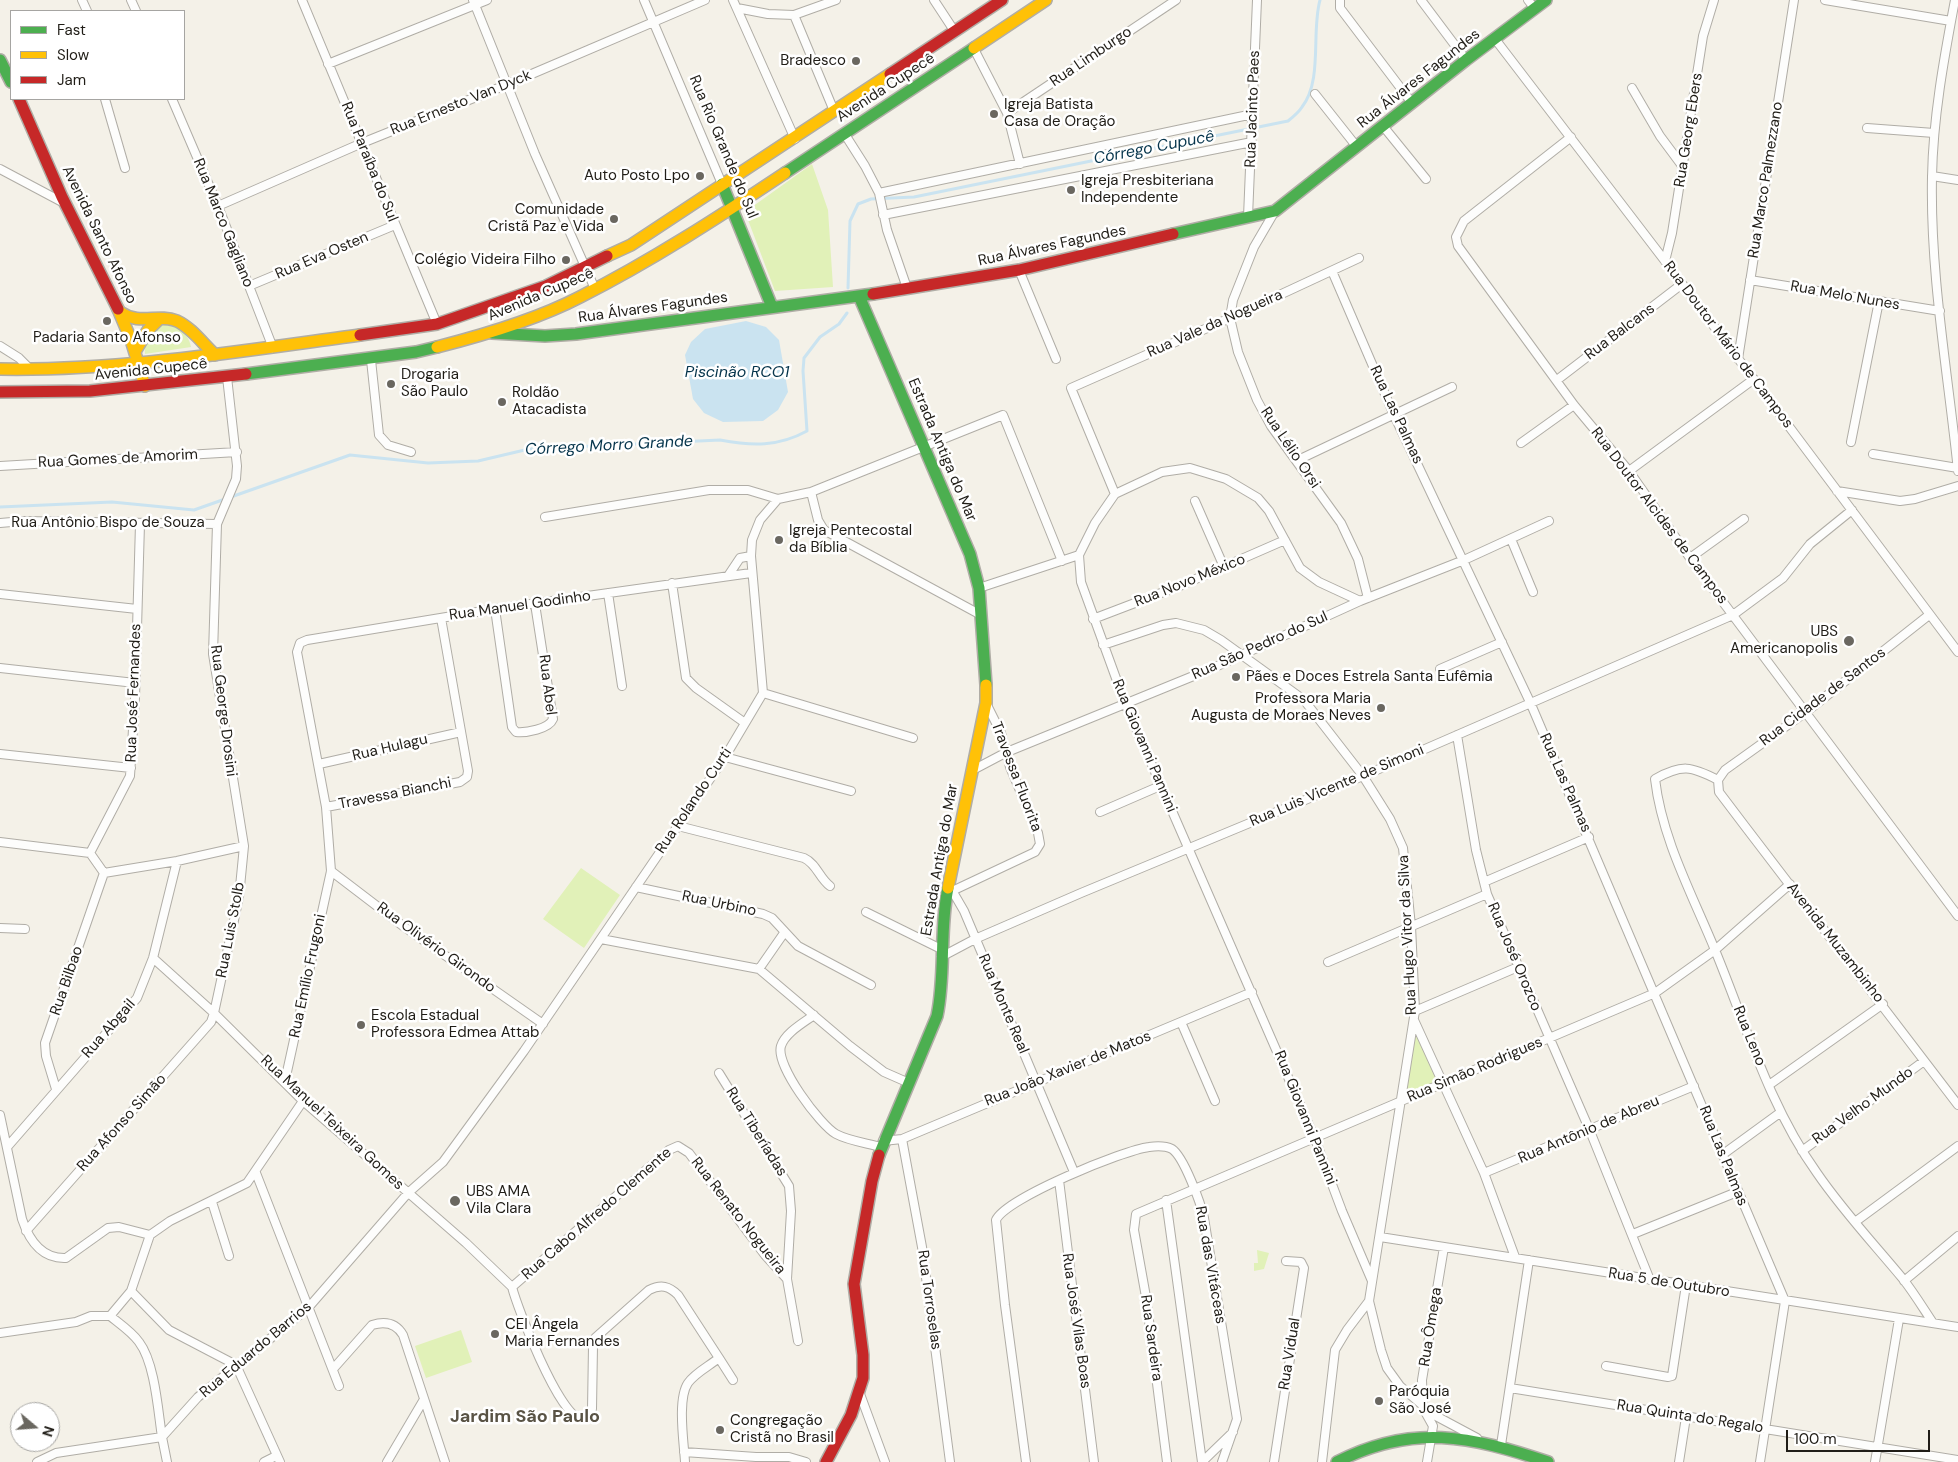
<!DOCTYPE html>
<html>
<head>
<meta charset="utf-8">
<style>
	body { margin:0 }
	#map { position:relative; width:1958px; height:1462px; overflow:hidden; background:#f4f1e8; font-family:"DM Sans",sans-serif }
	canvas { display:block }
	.legend { position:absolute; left:10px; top:10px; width:175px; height:90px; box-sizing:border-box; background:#fff; border:1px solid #a6a5a2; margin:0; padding:6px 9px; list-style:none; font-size:15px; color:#201d17 }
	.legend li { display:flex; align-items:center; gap:10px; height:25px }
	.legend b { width:25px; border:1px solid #a6a5a2 }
	.north { position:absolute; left:10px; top:1402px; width:50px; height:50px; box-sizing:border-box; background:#fff; border:1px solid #a6a5a2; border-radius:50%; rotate:108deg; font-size:14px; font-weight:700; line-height:20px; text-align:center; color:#201d17 }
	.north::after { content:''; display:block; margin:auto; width:18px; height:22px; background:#6a6760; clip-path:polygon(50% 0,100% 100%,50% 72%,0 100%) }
	.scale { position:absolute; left:1786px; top:1430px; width:144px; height:22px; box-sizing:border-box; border:2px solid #201d17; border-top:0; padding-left:6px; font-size:15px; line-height:18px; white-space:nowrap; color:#201d17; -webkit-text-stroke:4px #fff; paint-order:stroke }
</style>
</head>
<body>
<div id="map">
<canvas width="1958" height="1462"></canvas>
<ul class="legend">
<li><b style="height:6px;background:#4caf50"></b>Fast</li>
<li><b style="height:6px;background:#ffc107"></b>Slow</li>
<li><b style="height:6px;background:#c62828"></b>Jam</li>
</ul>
<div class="north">N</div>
<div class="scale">100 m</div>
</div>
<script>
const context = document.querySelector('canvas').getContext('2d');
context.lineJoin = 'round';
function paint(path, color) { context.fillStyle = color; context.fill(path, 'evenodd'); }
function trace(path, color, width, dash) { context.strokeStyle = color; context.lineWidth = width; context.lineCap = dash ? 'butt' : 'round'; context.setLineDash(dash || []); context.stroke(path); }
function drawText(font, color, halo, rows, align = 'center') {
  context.font = font + ' "DM Sans",sans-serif'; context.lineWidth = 5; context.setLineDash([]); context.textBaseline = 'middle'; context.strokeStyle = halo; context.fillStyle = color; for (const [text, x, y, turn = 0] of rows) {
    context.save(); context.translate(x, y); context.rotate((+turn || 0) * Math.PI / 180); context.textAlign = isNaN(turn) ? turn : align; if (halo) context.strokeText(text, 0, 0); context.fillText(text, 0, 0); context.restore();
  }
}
paint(new Path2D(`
	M812,164L828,210L833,287L775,291L745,212Z
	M161,324C175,324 189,333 191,347L145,354L144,339Z
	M581,868L620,895L584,948L543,919Z
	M1418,1036L1436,1079L1434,1084L1413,1092L1406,1088L1412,1039Z
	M1257,1250L1269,1253L1264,1269L1254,1271V1263H1258Z
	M461,1330L472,1362L426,1378L415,1346Z`), '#e1f1b8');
paint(new Path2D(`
	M746,321L766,327L779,340L788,392L778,410L763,421L723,422L704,413L693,399L685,355L691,342L705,329Z`), '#cae3f0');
trace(new Path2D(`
	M848,288L850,221L858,204L871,199L914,197L1288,121C1293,117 1299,112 1302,107C1323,80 1311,32 1320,0
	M0,507L112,502L194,510L350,455L428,463L478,461L529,449L720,440C752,446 778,447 807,431L803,371L804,358L820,337L839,324L847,313`), '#cae3f0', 3);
const street = new Path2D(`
	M82,0L87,11
	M131,0L136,11
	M302,0L437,324
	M473,0L535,154L595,289
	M644,0L722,184
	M733,0L795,139
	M934,0L955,32
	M1340,0V8L1412,103
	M1421,0L1466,60
	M1528,0L1535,9
	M1825,0L1951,21
	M1955,0C1944,58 1933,118 1932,177C1930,275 1948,373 1958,471
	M737,8L768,14L794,15L836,0
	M794,15L834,111
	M1495,39L1665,261L1958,652
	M974,49L1007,113L1020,164
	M328,64L487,0
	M1632,88L1660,136L1683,167
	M1315,94L1357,147
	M105,99L125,168
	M172,99L218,206L273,348
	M1007,113L1176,0
	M1383,126L1426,179
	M1867,128L1934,133
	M844,133L865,166L879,193L887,230L907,288
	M1571,137L1464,221L1456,237L1458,246L1574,405L1629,471L1690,558L1958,916
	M0,169L64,203
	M1932,176L1958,180
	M879,193L1253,114
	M218,206L362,143L506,85L705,0
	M1275,211L1254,247L1233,300L1230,318L1238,352L1257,400L1271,426L1341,523L1358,559L1368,598
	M883,215L1252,142
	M1248,217L1257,0
	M1665,261L1672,233L1703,36L1714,0
	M1019,270L1056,359
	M1332,271L1394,415L1530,702L1785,1301L1760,1462
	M1750,280L1940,311
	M249,286L395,225
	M0,346L19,358L30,369
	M1738,359L1794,0
	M371,360L379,435L388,445L411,452
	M1557,380L1682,284
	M1851,442L1879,301
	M1521,443L1574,405
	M1873,454L1958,468
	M1298,460L1452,387
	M0,466L237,452
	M1629,471L1754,379
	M1837,491L1900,501L1915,499L1958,486
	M811,492L818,520L824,530L981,615
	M1115,494L1071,388L1230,318L1359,258
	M1195,501L1224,567
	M545,517L709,490H748L778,499
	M0,523L23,521L217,524
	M1511,539L1533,592
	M1690,558L1744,519
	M728,576L740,558L751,556
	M672,583L686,678L696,688L745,723
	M979,588L1079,555
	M608,593L622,686
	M0,594L137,609
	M1360,601L1319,582L1300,568L1269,511L1258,498L1226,479L1190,468L1162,472L1115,494L1095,523L1079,555L1081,582L1125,703L1315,1139L1342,1211L1372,1281
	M495,609L512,727L516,732C526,733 549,729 553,719L535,604
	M1093,619L1182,585L1285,540
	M1103,645L1163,625L1176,623L1204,630L1221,640L1304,700L1363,776L1390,819L1403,848L1411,926L1415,1011L1369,1301L1381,1350L1387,1368L1400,1386L1434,1415L1477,1438
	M0,668L135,683
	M1440,669L1502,642
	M763,693L913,738
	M1457,735L1476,850L1487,894L1590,1131L1650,1280
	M0,754L131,768
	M725,757L851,791
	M319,764L461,732
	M971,771L1007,752L1213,668L1360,601L1464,560L1549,521
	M1718,780C1691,766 1682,764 1655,779C1662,839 1692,894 1715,950C1746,1025 1769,1106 1817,1173C1843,1211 1874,1244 1903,1279C1914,1293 1923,1308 1933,1323
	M1718,780L1719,792L1744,825L1958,1105
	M1718,780L1725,770L1806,712L1929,615
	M326,807L460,782L467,777L468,771L441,618
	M1100,812L1160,786
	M678,826L804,858C817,864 819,878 830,886
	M0,842L90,853L104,873
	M90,853L130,776L135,698L140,524
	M331,871L403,926L543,1024
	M104,873L177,861L244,846
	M1484,882L1589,837
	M636,887L763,914L772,918L798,946L871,985
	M950,892L1035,852L1040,844L1038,833L1010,767L1001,733L986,703
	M953,892L964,911L1074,1172
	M866,912L941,949
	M0,928L25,929
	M601,939L759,969L850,1046L884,1072L909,1083
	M941,957L975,939L1081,893L1363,776L1733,615L1783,578L1810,544L1852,510
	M153,958L214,1013L303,1101L466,1243L512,1287
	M1328,962L1487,894
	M759,969L784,933
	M1415,1011L1518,967
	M814,1015C803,1023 785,1033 781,1046C775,1065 820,1125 836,1134C849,1141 867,1143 881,1147
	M1414,1020L1484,1173L1515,1257
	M1181,1022L1215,1101
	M719,1073L789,1186L791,1211L787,1279L798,1341
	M285,1081L331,871L326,807L297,652L300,643L307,640L495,609L751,573
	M1769,1085L1883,1004
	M56,1089L46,1056L45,1043L104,873
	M0,1115L22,1219C29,1240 42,1259 66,1258L108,1228L119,1227L150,1235
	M902,1139L922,1247L950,1462
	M883,1141L902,1139L1252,992
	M8,1146L137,998L153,958L177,861
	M1802,1151L1924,1061
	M1722,1155L1781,1112
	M256,1173L339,1386
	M1484,1173L1694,1086
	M1059,1180L1094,1462
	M1166,1200L1202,1462
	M212,1202L229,1256
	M1855,1222L1958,1146
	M26,1231L211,1022L214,1013L239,897L244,846L213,654L217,524L236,479L237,466L227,377
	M1633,1234L1737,1192
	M1380,1237L1958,1327
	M1904,1281L1958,1236
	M512,1287C518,1310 558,1412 579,1418L585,1417L592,1409L593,1346L595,1338L649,1290C661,1284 669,1286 678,1295L719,1358C709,1366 695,1373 688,1383C677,1399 684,1443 685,1462
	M512,1287L669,1150L678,1146L689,1153L765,1255L787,1279
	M131,1291L169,1330L236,1365L280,1462
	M110,1316C120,1324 132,1332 139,1342C155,1363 158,1411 162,1437
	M0,1333L76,1322L91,1316H110L131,1291L150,1235L170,1221L247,1183L303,1101
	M719,1358L733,1380
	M1606,1366L1668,1377L1672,1376L1686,1285
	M333,1369L372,1325C385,1321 396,1323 403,1335L445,1462
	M1510,1388L1958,1460
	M860,1394L885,1462
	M162,1437L198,1397L308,1308L408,1193L443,1162L524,1051L725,757L763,693L751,556L752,540L760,520L778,499L811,492L1003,415L1062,561
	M1501,1445L1529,1260
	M684,1452L756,1457H789L806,1462
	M37,1462L56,1453L162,1437L167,1462
	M264,1462L276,1456
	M387,1462L423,1401
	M1026,1462L1005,1305L996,1220C1006,1198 1124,1150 1149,1147C1156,1146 1166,1146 1172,1149C1184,1157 1201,1204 1204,1218L1237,1419L1222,1462
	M1167,1462L1146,1297L1134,1230L1136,1214L1655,993L1715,950L1790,884
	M1202,1462L1233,1432
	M1274,1462L1304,1268L1301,1262L1286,1261
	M1322,1462L1335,1350L1347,1330L1369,1301
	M1427,1462L1433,1426L1423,1408L1422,1380L1444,1247
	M1679,1462L1686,1417
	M1875,1462L1899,1319`);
const fast = new Path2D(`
	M0,60L11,82
	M785,173L974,48
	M722,184L772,307
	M1173,234L1275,211L1466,60L1546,0
	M859,296L970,554L979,588L986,685
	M492,333L545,336L576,334L873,294
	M246,374L416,352L437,347
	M879,1155L937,1016C946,974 939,930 948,888
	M1337,1462C1412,1423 1471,1436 1548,1462`);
const slow = new Path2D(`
	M974,48L1046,0
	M607,256L631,245L890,74
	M118,309L131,340L145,386
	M120,312C141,326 156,313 177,321C192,328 203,344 215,355
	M437,347C484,335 536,320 580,297C651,261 719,217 785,173
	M136,350L148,330L158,320
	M0,369C121,371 240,351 360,335
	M948,888L986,703V685`);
const jam = new Path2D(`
	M890,74L1002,0
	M19,99L62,197L118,309
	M873,294L1019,270L1173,234
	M360,335L437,324L546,286L607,256
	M0,392L90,391L246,374
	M826,1462L851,1415L863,1378V1355L854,1284L872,1181L879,1155`);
trace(street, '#b0ada6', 10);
trace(fast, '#b0ada6', 14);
trace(slow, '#b0ada6', 14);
trace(jam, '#b0ada6', 14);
trace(street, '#fdfdfc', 8);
trace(fast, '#4caf50', 11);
trace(slow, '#ffc107', 11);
trace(jam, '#c62828', 11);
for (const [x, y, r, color] of [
	[856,61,5,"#6a6760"],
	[994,114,5,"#6a6760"],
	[700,176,5,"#6a6760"],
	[1071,190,5,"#6a6760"],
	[614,219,5,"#6a6760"],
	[566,260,5,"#6a6760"],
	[107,321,5,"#6a6760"],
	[391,384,5,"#6a6760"],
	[502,402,5,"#6a6760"],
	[779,540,5,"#6a6760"],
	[1849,641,6,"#6a6760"],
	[1236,677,5,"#6a6760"],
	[1381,708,5,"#6a6760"],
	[361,1025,5,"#6a6760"],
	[455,1201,6,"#6a6760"],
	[495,1334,5,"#6a6760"],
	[1379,1401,5,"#6a6760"],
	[720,1430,5,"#6a6760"]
]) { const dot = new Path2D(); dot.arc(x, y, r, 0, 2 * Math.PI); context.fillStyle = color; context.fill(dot); trace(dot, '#fff', 2); }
drawText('15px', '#201d17', '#fff', [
	["Rua Limburgo",1091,57,-34],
	["Rua Álvares Fagundes",1419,79,-38],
	["Avenida Cupecê",886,88,-33],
	["Rua Ernesto Van Dyck",461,103,-22],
	["Rua Jacinto Paes",1253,109,-88],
	["Rua Georg Ebers",1689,130,-81],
	["Rua Rio Grande do Sul",723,147,67],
	["Rua Paraíba do Sul",369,162,68],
	["Rua Marco Palmezzano",1766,180,-81],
	["Rua Marco Gagliano",223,223,68],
	["Avenida Santo Afonso",99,235,64],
	["Rua Álvares Fagundes",1052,246,-12],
	["Rua Eva Osten",322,256,-23],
	["Avenida Cupecê",541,295,-23],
	["Rua Melo Nunes",1845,296,10],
	["Rua Álvares Fagundes",653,308,-8],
	["Rua Vale da Nogueira",1215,324,-24],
	["Rua Balcans",1620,332,-37],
	["Rua Doutor Mário de Campos",1728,345,53],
	["Avenida Cupecê",151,370,-6],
	["Rua Las Palmas",1396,415,65],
	["Rua Lélio Orsi",1290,448,56],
	["Estrada Antiga do Mar",942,450,67],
	["Rua Gomes de Amorim",118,459,-3],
	["Rua Doutor Alcides de Campos",1659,516,53],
	["Rua Antônio Bispo de Souza",108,523],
	["Rua Novo México",1190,581,-22],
	["Rua Manuel Godinho",520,606,-8],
	["Rua São Pedro do Sul",1260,646,-24],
	["Rua Abel",547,685,83],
	["Rua José Fernandes",134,693,-88],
	["Rua Cidade de Santos",1823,697,-37],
	["Rua George Drosini",223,711,83],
	["Rua Giovanni Pannini",1144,746,67],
	["Rua Hulagu",390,748,-13],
	["Travessa Fluorita",1016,777,69],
	["Rua Las Palmas",1565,783,66],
	["Rua Luis Vicente de Simoni",1337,786,-23],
	["Travessa Bianchi",395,794,-11],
	["Rua Rolando Curti",694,801,-56],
	["Estrada Antiga do Mar",940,860,-80],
	["Rua Urbino",719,904,12],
	["Rua Luis Stolb",231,930,-79],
	["Rua Hugo Vitor da Silva",1408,935,-93],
	["Avenida Muzambinho",1835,943,52],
	["Rua Olivério Girondo",436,948,36],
	["Rua José Orozco",1514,957,67],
	["Rua Emílio Frugoni",308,976,-78],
	["Rua Bilbao",67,981,-71],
	["Rua Monte Real",1003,1004,67],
	["Rua Abgail",109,1029,-49],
	["Rua Leno",1749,1036,68],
	["Rua João Xavier de Matos",1068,1069,-22],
	["Rua Simão Rodrigues",1475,1070,-23],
	["Rua Velho Mundo",1863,1106,-36],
	["Rua Giovanni Pannini",1305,1118,68],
	["Rua Afonso Simão",122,1123,-48],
	["Rua Manuel Teixeira Gomes",332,1123,43],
	["Rua Antônio de Abreu",1589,1130,-23],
	["Rua Tiberíadas",756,1132,58],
	["Rua Las Palmas",1723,1156,68],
	["Rua Cabo Alfredo Clemente",597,1214,-41],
	["Rua Renato Nogueira",738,1216,52],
	["Rua das Vitáceas",1210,1265,80],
	["Rua 5 de Outubro",1669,1283,9],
	["Rua Torroselas",929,1300,82],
	["Rua José Vilas Boas",1076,1321,82],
	["Rua Ômega",1431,1327,-81],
	["Rua Sardeira",1151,1338,82],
	["Rua Eduardo Barrios",256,1350,-40],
	["Rua Vidual",1290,1354,-81],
	["Rua Quinta do Regalo",1690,1417,9]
]);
drawText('15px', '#201d17', '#fff', [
	["Bradesco",846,61,"right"],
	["Igreja Batista",1004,105],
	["Casa de Oração",1004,122],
	["Auto Posto Lpo",690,176,"right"],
	["Igreja Presbiteriana",1081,181],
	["Independente",1081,198],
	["Comunidade",604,210,"right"],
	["Cristã Paz e Vida",604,227,"right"],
	["Colégio Videira Filho",556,260,"right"],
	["Padaria Santo Afonso",107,338,"center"],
	["Drogaria",401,375],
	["São Paulo",401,392],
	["Roldão",512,393],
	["Atacadista",512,410],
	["Igreja Pentecostal",789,531],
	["da Bíblia",789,548],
	["UBS",1838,632,"right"],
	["Americanopolis",1838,649,"right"],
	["Pães e Doces Estrela Santa Eufêmia",1246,677],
	["Professora Maria",1371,699,"right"],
	["Augusta de Moraes Neves",1371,716,"right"],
	["Escola Estadual",371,1016],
	["Professora Edmea Attab",371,1033],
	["UBS AMA",466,1192],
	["Vila Clara",466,1209],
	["CEI Ângela",505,1325],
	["Maria Fernandes",505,1342],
	["Paróquia",1389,1392],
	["São José",1389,1409],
	["Congregação",730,1421],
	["Cristã no Brasil",730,1438]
], 'left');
drawText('italic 16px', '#05344b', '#fff', [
	["Córrego Cupucê",1154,148,-11],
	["Piscinão RCO1",737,373],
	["Córrego Morro Grande",609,446,-3]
]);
drawText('bold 18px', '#595345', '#fff', [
	["Jardim São Paulo",525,1417]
]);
</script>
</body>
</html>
